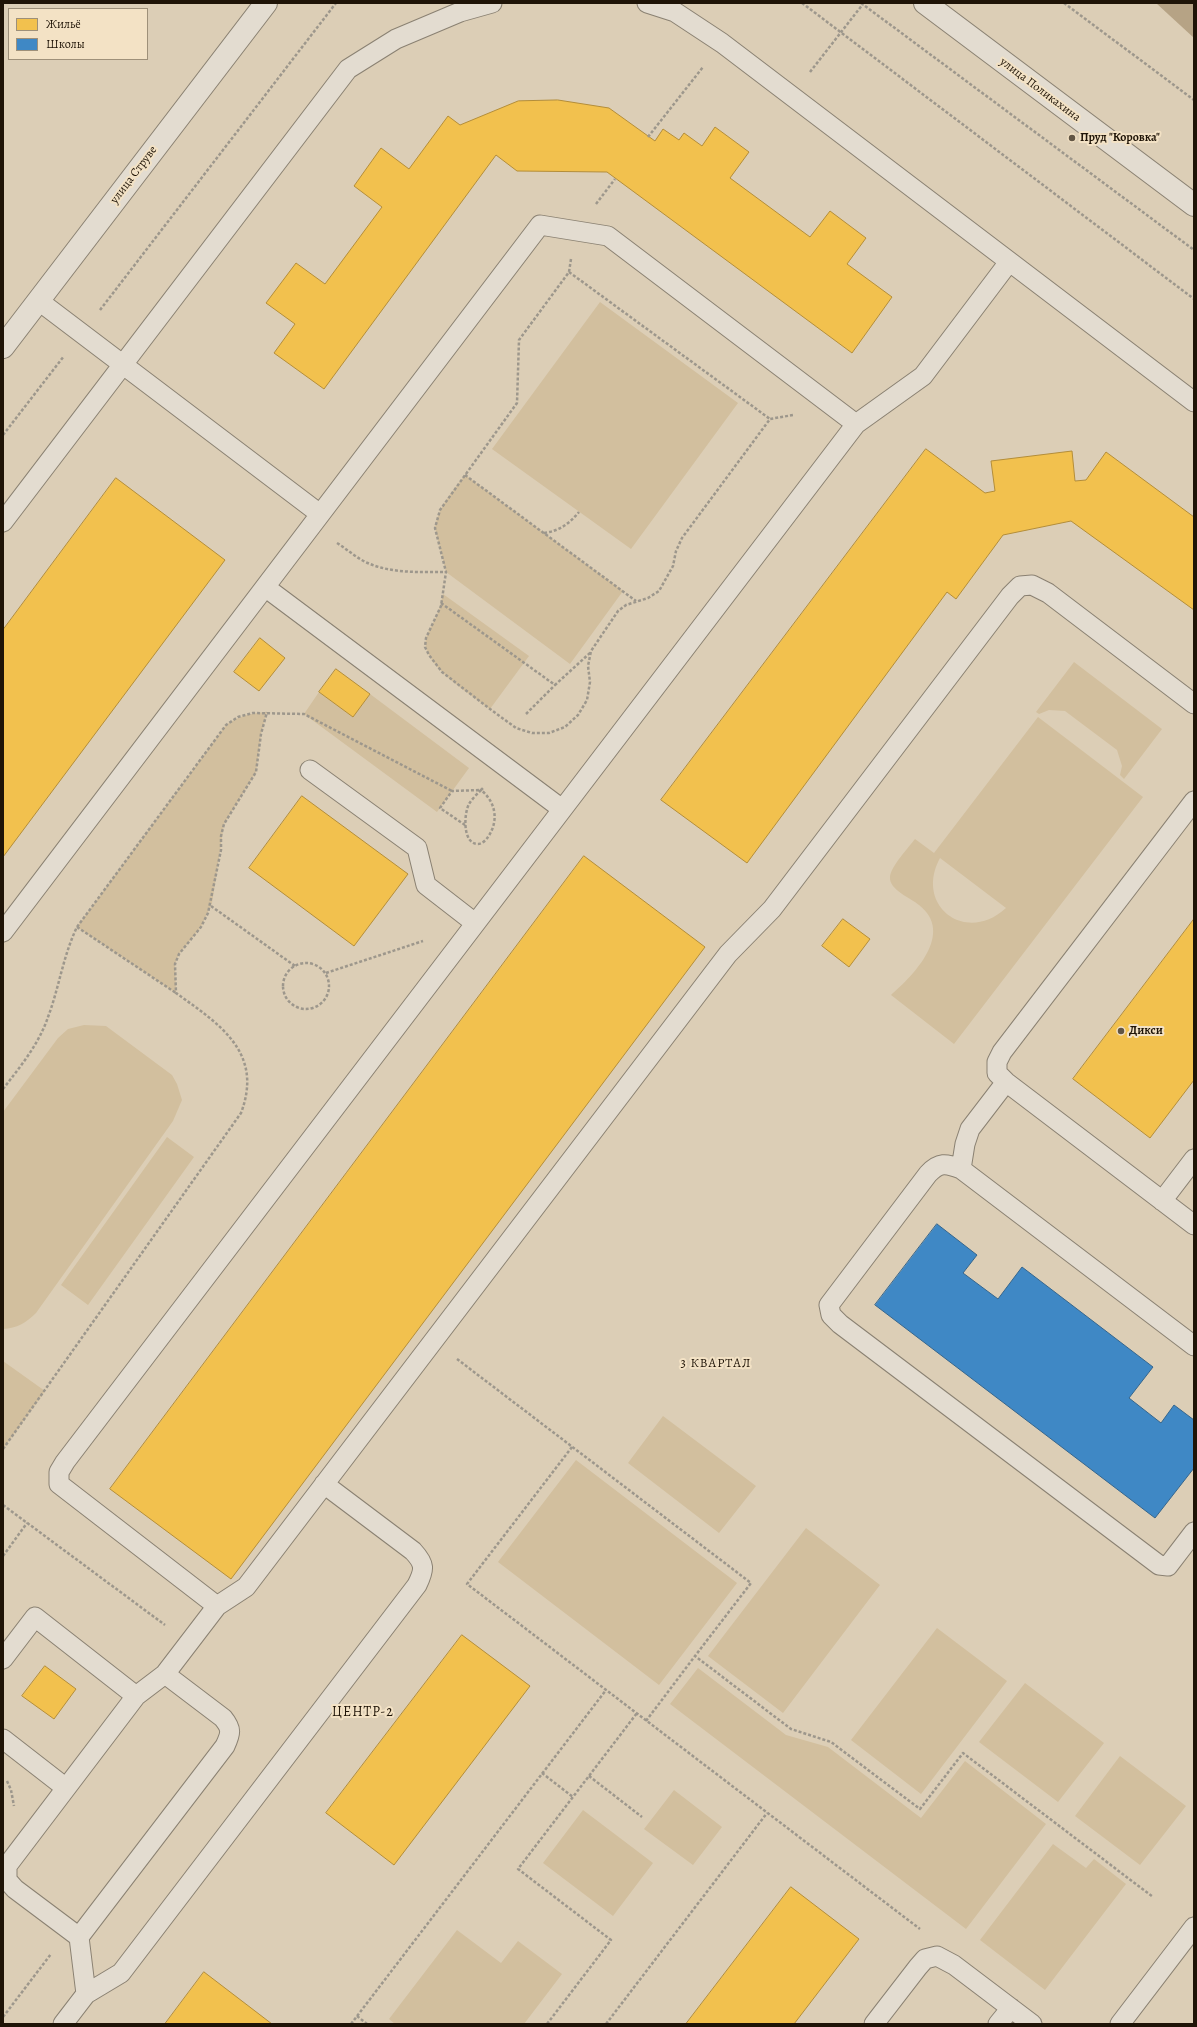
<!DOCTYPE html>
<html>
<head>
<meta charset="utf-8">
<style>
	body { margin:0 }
	#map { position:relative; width:1197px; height:2027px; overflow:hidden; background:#dcceb6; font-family:Alegreya,serif }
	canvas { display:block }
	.frame { position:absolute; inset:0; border:4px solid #1f1407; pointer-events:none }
	.legend { position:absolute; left:8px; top:8px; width:140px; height:52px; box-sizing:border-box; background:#f3e2c5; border:1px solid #9e9079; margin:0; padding:5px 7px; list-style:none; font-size:12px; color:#1f1407 }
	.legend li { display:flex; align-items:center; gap:8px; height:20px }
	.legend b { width:20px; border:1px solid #9e9079 }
</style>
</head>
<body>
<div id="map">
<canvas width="1197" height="2027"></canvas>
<div class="frame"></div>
<ul class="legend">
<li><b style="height:11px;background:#f2c14e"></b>Жильё</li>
<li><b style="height:11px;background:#3f88c5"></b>Школы</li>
</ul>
</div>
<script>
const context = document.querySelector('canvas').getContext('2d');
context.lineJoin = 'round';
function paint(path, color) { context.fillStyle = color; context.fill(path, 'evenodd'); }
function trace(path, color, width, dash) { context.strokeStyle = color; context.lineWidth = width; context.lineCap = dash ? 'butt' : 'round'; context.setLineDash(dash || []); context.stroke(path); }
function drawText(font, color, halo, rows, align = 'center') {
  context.font = font + ' Alegreya,serif'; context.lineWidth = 4; context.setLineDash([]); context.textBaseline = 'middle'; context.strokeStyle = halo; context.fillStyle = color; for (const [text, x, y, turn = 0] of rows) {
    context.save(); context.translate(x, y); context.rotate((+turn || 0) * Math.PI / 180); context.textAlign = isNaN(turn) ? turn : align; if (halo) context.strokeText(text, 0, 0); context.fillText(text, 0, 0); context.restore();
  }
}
paint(new Path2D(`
	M600,302L738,403L631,549L492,449Z
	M465,475L623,591L570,664L446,572L435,528C438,507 453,491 465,475Z
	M443,594L529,656L490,709C472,695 421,665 426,639C427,632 433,624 436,617C440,609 441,602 443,594Z
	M1074,662L1162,729L1124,779L1120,775L1122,766L1117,750L1065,711L1049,710L1039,714L1036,712Z
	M319,692L353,717L370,694L469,768L437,812L304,714Z
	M267,712L261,734L256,772L224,824L212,903L201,927L179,954L175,964L176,993L77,927L226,725C239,716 251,713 267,712Z
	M1038,717L1143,797L954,1044L891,995C914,975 955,933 919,905C911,898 889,890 890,877C891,866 909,847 915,839L934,853ZM940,858L1006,908C966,945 914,906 940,858Z
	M84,1025L106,1026L172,1075L177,1084L182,1100L173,1121L36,1313C26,1323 17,1328 3,1329V1112L58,1038L68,1029Z
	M167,1137L194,1157L88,1305L61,1285Z
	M3,1361L45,1391L3,1449Z
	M663,1416L756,1486L719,1533L628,1463Z
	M576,1460L737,1583L659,1685L498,1562Z
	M806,1528L880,1585L783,1713L708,1656Z
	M937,1628L1007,1681L921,1794L851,1740Z
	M698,1668L786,1735L828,1747L921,1818L965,1761L1046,1824L966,1929L670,1704Z
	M1025,1683L1104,1743L1058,1802L979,1742Z
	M1120,1756L1186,1806L1140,1865L1075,1816Z
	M674,1790L722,1827L693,1865L644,1829Z
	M583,1810L653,1863L613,1916L543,1863Z
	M1053,1844L1086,1868L1094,1859L1126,1884L1045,1990L980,1940Z
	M457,1930L501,1963L518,1941L562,1974L524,2024H395L389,2019Z`), '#d2bf9e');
paint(new Path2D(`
	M1156,3H1194V38Z`), '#b6a385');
const homes = new Path2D(`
	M558,100L609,108L655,141L663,129L679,140L684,133L702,146L715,127L749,152L730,178L810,237L830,211L866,238L847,264L892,297L852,353L607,172L517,171L496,155L324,389L274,353L295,324L266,303L296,263L325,284L382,207L354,186L381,148L409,169L448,116L460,125L518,101Z
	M926,449L985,493L995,491L991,461L1072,451L1075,481L1086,480L1106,452L1194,517V610L1071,521L1003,535L956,599L947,592L747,863L661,800Z
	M116,478L225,560L3,857V630Z
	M260,638L285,658L259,691L234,672Z
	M336,669L370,694L353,717L319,692Z
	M302,796L408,874L354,946L249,868Z
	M584,856L705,947L231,1579L110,1489Z
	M843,919L870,939L849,967L822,946Z
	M1194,919V1080L1150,1138L1073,1079Z
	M462,1635L530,1686L394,1865L326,1813Z
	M45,1666L76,1689L54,1719L22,1696Z
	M791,1887L859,1939L794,2024H686Z
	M204,1972L272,2024H165Z`);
paint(homes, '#f2c14e');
trace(homes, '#b38d39', 1);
const schools = new Path2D(`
	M937,1224L977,1255L963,1273L998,1299L1022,1267L1153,1367L1129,1398L1161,1423L1174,1405L1194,1420V1468L1155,1518L875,1305Z`);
paint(schools, '#3f88c5');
trace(schools, '#35658c', 1);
const service = new Path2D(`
	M647,3L675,12L722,43L1194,402
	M39,301L320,514
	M3,522L348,69L396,39L460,12L492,3
	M265,587L562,809
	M310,770L417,848L426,885L475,923
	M1194,801L1002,1052L997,1062V1073L1006,1082L1194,1225
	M3,932L540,225L608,236L856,424
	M961,1169L965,1144L970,1129L1006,1082
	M1162,1201L1194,1159
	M1194,1346L961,1169C946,1163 939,1162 928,1174L829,1305L831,1315L840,1324L1159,1565L1168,1566L1194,1532
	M217,1606L59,1484V1472L65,1462L856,424L923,376L1009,262
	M3,1659L35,1617L136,1696
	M3,1739L66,1788
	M79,1937L15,1889L7,1880V1866L136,1696L165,1674
	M86,1994L121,1973L417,1585C425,1569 425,1564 413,1551L324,1484
	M63,2024L86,1994L79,1937L225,1746C231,1733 232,1729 223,1718L165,1674L217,1606L246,1587L728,954L772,909L1010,596L1020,586L1032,585L1048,593L1194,704
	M874,2024L918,1967L925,1959L937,1956L954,1965L1032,2024
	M998,2024L1011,2008
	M1120,2024L1194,1927`);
const minor = new Path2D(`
	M3,347L266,3`);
const tertiary = new Path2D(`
	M925,3L1194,205`);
trace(service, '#8a8172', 21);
trace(minor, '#8a8172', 24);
trace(tertiary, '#8a8172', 24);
trace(new Path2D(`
	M802,3L1194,299
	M861,3L1194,250
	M1064,3L1194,100
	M810,72L863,4
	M648,137L703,67
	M596,204L615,179
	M571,259L569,272L519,340L517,403L440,510L435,528L446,572L441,606L426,638L425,647L429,655L442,672L490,709L516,728L532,733H549L565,727L578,715L587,700L590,682L588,666L591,651L618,611L626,605L648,598L659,591L673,566L676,551L682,538L770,419L793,415
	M569,272L770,419
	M100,310L336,3
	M3,435L64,356
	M465,475L636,601
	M544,533C559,531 569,524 579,512
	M337,543C345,548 352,554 360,559C385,574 418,572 446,572
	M441,603L555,685L591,652
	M526,714L555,685
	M481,790C477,794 472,799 469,804C464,813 462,844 478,844C482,844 486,840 488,837C499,821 496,802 481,790L483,788
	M465,825L440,808L452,791L481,790
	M211,906L295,966
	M77,927L176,993
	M283 986a23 23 0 1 1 46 0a23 23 0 1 1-46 0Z
	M326,973L423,941
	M3,1089C20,1067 39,1044 48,1017C59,988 63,956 77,927L226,725L238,717L253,713L304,714L452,791
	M457,1359L751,1583L695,1656
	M572,1447L467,1584L920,1929
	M3,1449L241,1113C264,1052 219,1024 176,993L175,964L179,954L201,927L208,913L221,850V836L224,824L256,772L261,734L267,712
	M3,1505L165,1625
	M3,1556L27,1523
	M646,1721L695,1656L791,1729L831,1742L920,1809L963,1753L1153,1897
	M542,1773L573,1797
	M589,1776L642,1817
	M7,1781L11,1790L14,1806
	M357,2016L367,2024
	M3,2017L51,1954
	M351,2024L606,1690
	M547,2024L611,1940L518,1869L637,1713
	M606,2024L767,1813`), '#9d978c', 2.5, [3, 2]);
trace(service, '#e3dcd0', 19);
trace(minor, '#e3dcd0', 22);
trace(tertiary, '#e3dcd0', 22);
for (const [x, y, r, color] of [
	[1072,138,4,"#615544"],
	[1121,1031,4,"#615544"]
]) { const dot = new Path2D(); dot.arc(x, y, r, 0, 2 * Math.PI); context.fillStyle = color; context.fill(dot); trace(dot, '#f3e2c5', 1.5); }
drawText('12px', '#1f1407', '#f3e2c5', [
	["улица Поликахина",1040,90,37],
	["улица Струве",134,175,-53]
]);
drawText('bold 12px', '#1f1407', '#f3e2c5', [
	["Пруд \"Коровка\"",1080,138],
	["Дикси",1129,1031]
], 'left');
context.letterSpacing = '1px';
drawText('13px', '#1f1407', '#f3e2c5', [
	["3 КВАРТАЛ",716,1364]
]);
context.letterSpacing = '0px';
context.letterSpacing = '1px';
drawText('14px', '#1f1407', '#f3e2c5', [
	["ЦЕНТР-2",363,1713]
]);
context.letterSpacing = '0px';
</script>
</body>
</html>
